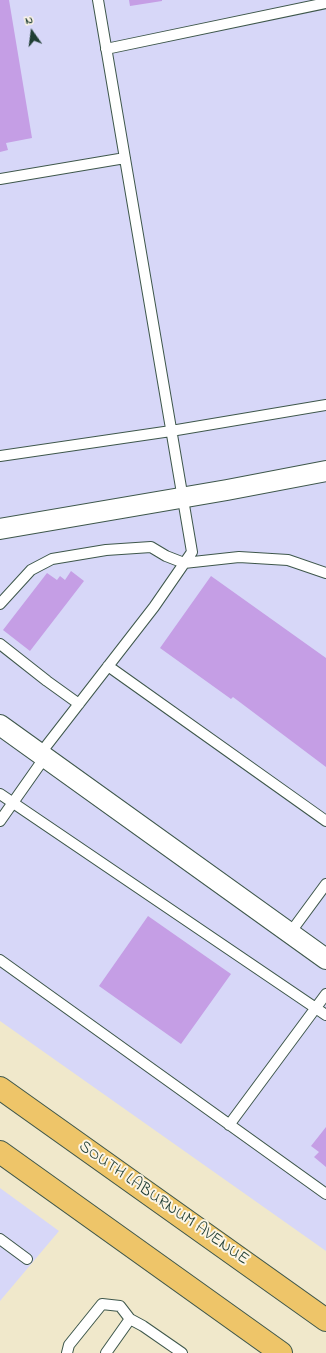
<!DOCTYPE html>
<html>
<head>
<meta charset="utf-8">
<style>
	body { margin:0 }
	#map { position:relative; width:326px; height:1353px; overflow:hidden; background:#f0e8cb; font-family:"Indie Flower",sans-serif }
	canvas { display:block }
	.north { position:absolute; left:12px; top:12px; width:40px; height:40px; -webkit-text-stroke:3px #fcf5e5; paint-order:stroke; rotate:346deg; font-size:11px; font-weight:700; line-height:16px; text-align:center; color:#1f3d34 }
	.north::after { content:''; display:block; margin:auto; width:14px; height:18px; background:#1f3d34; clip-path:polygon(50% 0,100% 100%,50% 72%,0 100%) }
</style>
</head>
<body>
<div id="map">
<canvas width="326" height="1353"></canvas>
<div class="north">N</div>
</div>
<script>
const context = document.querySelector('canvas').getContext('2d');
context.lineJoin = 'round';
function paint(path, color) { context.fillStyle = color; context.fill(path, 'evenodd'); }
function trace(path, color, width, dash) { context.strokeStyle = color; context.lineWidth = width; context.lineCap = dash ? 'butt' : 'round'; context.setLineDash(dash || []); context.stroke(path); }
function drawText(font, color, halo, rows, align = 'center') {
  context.font = font + ' "Indie Flower",sans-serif'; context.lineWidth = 4; context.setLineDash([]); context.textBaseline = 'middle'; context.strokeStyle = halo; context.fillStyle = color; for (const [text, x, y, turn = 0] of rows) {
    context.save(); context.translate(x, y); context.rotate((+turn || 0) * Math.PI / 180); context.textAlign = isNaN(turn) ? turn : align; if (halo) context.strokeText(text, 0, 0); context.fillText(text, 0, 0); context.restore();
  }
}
paint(new Path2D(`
	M0,0H326V1251L0,1021Z
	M0,1188L59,1231L0,1301Z`), '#d7d7f8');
paint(new Path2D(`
	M0,0H9L32,138L6,143L8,150L0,152Z
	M129,0H162V1L130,6Z
	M71,571L84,581L30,651L3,630L47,573L57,580L60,576L65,580Z
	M211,576L326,658V767L233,697L231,699L160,648Z
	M148,916L231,974L181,1044L99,986Z
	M326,1127V1167L314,1157L319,1152L311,1146Z`), '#c59ee5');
const service = new Path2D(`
	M106,49L326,3
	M0,179L125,158
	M0,456L171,431L326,405
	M0,604L31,570L52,559L106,550L151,547L166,556L184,563L239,557L288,560L326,573
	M0,644L47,681L79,704
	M108,666L326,821
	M40,754L154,607L192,552L98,0
	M0,794L326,1015
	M0,821L45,757
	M290,933L326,884
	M0,960L326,1194
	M229,1125L326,994
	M0,1239L27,1259
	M67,1353L69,1345L102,1304L120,1306L130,1319
	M106,1353L130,1319L143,1326L182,1353`);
const minor = new Path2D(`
	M0,529L227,490L326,471
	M0,725L326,959`);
const primary = new Path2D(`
	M0,1088L326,1320
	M0,1152L281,1353`);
trace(service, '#3e574b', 12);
trace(minor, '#3e574b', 22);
trace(primary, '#3e574b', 24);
trace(service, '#fff', 10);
trace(minor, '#fff', 20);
trace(primary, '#eec569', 22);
drawText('17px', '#1f3d34', '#fcf5e5', [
	["SOUTH LABURNUM AVENUE",163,1204,35]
]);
</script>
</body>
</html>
